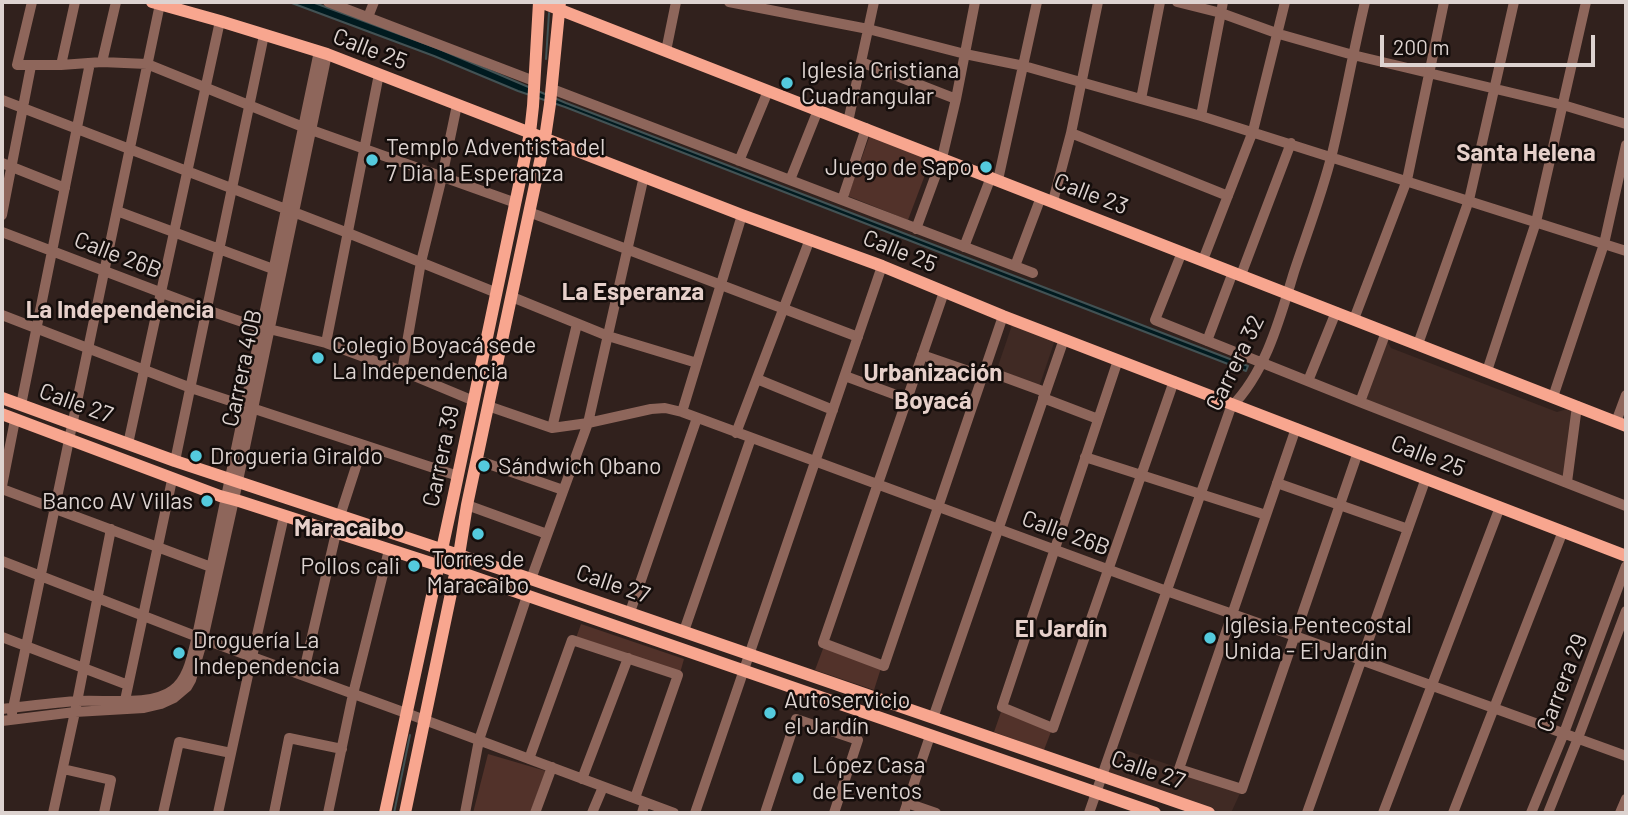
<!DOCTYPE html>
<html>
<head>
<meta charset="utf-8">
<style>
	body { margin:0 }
	#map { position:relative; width:1628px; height:815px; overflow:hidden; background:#31211d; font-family:Barlow,sans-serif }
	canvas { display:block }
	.frame { position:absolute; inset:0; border:4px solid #ddd3d0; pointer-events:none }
	.scale { position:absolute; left:1380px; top:35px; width:215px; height:32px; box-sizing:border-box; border:4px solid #ddd3d0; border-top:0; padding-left:9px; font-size:21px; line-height:24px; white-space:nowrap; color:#ddd3d0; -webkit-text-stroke:5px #140d0b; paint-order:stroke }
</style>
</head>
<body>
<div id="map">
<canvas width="1628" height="815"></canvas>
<div class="frame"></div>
<div class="scale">200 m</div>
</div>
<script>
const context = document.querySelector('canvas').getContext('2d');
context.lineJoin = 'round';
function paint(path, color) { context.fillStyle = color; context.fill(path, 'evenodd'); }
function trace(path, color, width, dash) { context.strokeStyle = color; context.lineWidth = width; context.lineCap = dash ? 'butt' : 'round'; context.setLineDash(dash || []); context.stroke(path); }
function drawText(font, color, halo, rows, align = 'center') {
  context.font = font + ' Barlow,sans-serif'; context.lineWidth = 5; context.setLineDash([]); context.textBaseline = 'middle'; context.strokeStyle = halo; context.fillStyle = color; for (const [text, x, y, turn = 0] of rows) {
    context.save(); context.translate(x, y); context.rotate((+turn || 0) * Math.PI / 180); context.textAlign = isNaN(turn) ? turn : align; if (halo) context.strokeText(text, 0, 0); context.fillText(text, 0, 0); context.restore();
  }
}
paint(new Path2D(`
	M1012,325L1055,340L1039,387L996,372Z
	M1387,341L1391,348L1557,412L1577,406L1567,482L1360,402Z
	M1113,746L1242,789L1231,813H1209L1102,776Z`), '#402a24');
paint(new Path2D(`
	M870,135L931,159L908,220L848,196Z
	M581,624L684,659L680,673L576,638Z
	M824,646L881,668L874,690L815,670Z
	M1002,709L1052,729L1044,750L994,732Z
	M488,754L546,771L530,813H473Z`), '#52322a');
const water = new Path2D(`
	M289,2H312L437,48L566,103L1248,366L1246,371L565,107L518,91L434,56Z`);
paint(water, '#001a1f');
trace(water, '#425254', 2);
trace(new Path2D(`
	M546,59L549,13
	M394,813L410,735`), '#425254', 2);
trace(new Path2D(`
	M32,2L17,65H61L102,62L147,64L303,127L516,203
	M328,2L534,81
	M729,2L868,29L965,54L1024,66L1201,116L1626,251
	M1177,2L1221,13L1279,34L1353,55L1563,105L1626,124
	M368,17L374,2
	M666,51L676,2
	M102,62L116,2
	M861,62L956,99
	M61,65L75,2
	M552,89L1033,273
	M1141,99L1160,2
	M2,100L348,233L497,293
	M1201,116L1223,2
	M848,122L874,2
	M1071,133L1228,196
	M739,161L768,91
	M2,163L65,188
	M790,180L818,110
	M998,180L1037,2
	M842,200L866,128
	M1053,201L1071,133L1098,2
	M117,211L273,269
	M529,212L858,337
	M2,215L31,66
	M916,229L942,158L956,99L975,2
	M2,232L207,310L260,328L269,329L326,343L402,371L474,401
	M964,247L991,177
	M1182,252L1155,320L1360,402L1626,506
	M1203,260L1253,131L1285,2
	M1015,266L1041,197
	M1241,275L1291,143
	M944,292L823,643L884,666L1003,316
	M512,297L608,336L697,363
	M2,315L191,388L458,476
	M1354,319L1407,180L1444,2
	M1207,341L1233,272
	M326,343L379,74
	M1418,344L1469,200L1514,2
	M922,355L983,376
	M1118,360L1002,707L1053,728L1174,381
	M985,370L1045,392
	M402,371L421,262L442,177L457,105
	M1487,371L1536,222L1586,2
	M845,376L907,399
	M757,379L833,410
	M1308,381L1336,312
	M1553,397L1604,244L1626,145
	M1043,398L1098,419
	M1360,402L1386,332
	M21,405L90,63
	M488,406L552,428L588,423L651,409L665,408L682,412L1161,589L1295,636L1626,756
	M682,412L742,215
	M1616,422L1626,395
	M552,428L577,324
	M1296,428L1179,769L1242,789L1358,452
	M736,433L810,239
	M128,444L220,21
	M1085,457L1266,515
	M477,460L563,490
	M175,461L264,35
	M1567,482L1577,406
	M1277,483L1408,529
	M2,486L15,420
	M2,489L211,567
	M467,505L547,534
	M340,516L363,445
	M2,561L203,639L414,716L674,813
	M531,579L588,423L644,176
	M630,612L697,418
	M684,631L751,438
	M2,637L128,685
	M303,675L336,533
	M124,705L172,480
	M2,709C27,706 52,703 77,701C104,699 151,707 173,690C189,678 192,655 197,636L319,51
	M12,713L160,4
	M933,718L1064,339
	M2,721L75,712L144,708L161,704L174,698L187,687L191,680L203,639L234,500L327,54
	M529,759L572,640L678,675L635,798
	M63,769L111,780L104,813
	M582,779L628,658
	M907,803L936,813
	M53,813L75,712L111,529
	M163,813L179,742L231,753
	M218,813L252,657L284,516
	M274,813L289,738L342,749
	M328,813L353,694L389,550
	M465,813L479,740L527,596
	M535,813L552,767
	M592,813L603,787
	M642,813L645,803
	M695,813L882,266
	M765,813L796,719L858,740L834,813
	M904,813L930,736
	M1089,813L1231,407C1266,372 1280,318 1294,272C1307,233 1322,194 1332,154C1344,104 1353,52 1365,2
	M1307,813L1426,478
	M1383,813L1500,507
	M1453,813L1563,531
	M1531,813L1564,733L1626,566
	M1548,813L1578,738L1626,611
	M1620,813L1626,799`), '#8e665b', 10);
trace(new Path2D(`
	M152,2L220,21L327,54L742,215L882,266L1003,316L1626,556
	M540,2L1626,426
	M2,398L175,461L531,579L1209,813
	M2,414L220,496L239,501L462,573L1155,813
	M385,813L454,494L530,133L533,106L539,2
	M405,813L459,555L467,505L545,138L550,104L560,2`), '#f8a68f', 12);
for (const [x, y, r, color] of [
	[787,83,7,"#54cadd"],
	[372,160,7,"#54cadd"],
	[986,167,7,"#54cadd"],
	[318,358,7,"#54cadd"],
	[196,456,7,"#54cadd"],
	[484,466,7,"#54cadd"],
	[207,501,7,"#54cadd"],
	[478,534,7,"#54cadd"],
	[414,566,7,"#54cadd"],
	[1210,638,7,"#54cadd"],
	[179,653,7,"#54cadd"],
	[770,713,7,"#54cadd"],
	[798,778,7,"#54cadd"]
]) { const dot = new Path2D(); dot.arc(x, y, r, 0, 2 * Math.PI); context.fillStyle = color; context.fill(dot); trace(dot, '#140d0b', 2.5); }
drawText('23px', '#ddd3d0', '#140d0b', [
	["Calle 25",370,49,21],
	["Calle 23",1091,194,21],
	["Calle 25",900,251,22],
	["Calle 26B",118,255,21],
	["Carrera 32",1235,363,-64],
	["Carrera 40B",242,368,-78],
	["Calle 27",76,403,20],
	["Carrera 39",441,456,-78],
	["Calle 25",1428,456,21],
	["Calle 26B",1066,533,20],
	["Calle 27",613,584,19],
	["Carrera 29",1562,683,-69],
	["Calle 27",1148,770,19]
]);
drawText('23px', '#ddd3d0', '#140d0b', [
	["Iglesia Cristiana",801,70],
	["Cuadrangular",801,96],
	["Templo Adventista del",386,147],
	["7 Dia la Esperanza",386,173],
	["Juego de Sapo",972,167,"right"],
	["Colegio Boyacá sede",332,345],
	["La Independencia",332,371],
	["Drogueria Giraldo",210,456],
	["Sándwich Qbano",498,466],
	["Banco AV Villas",193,501,"right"],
	["Torres de",478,559,"center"],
	["Maracaibo",478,585,"center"],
	["Pollos cali",400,566,"right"],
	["Iglesia Pentecostal",1224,625],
	["Unida - El Jardin",1224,651],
	["Droguería La",193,640],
	["Independencia",193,666],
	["Autoservicio",784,700],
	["el Jardín",784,726],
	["López Casa",812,765],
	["de Eventos",812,791]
], 'left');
drawText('bold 24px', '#e6d0ca', '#140d0b', [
	["Santa Helena",1526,153],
	["La Esperanza",633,292],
	["La Independencia",120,310],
	["Urbanización",933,373],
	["Boyacá",933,401],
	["Maracaibo",349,528],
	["El Jardín",1061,629]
]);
</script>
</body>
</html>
